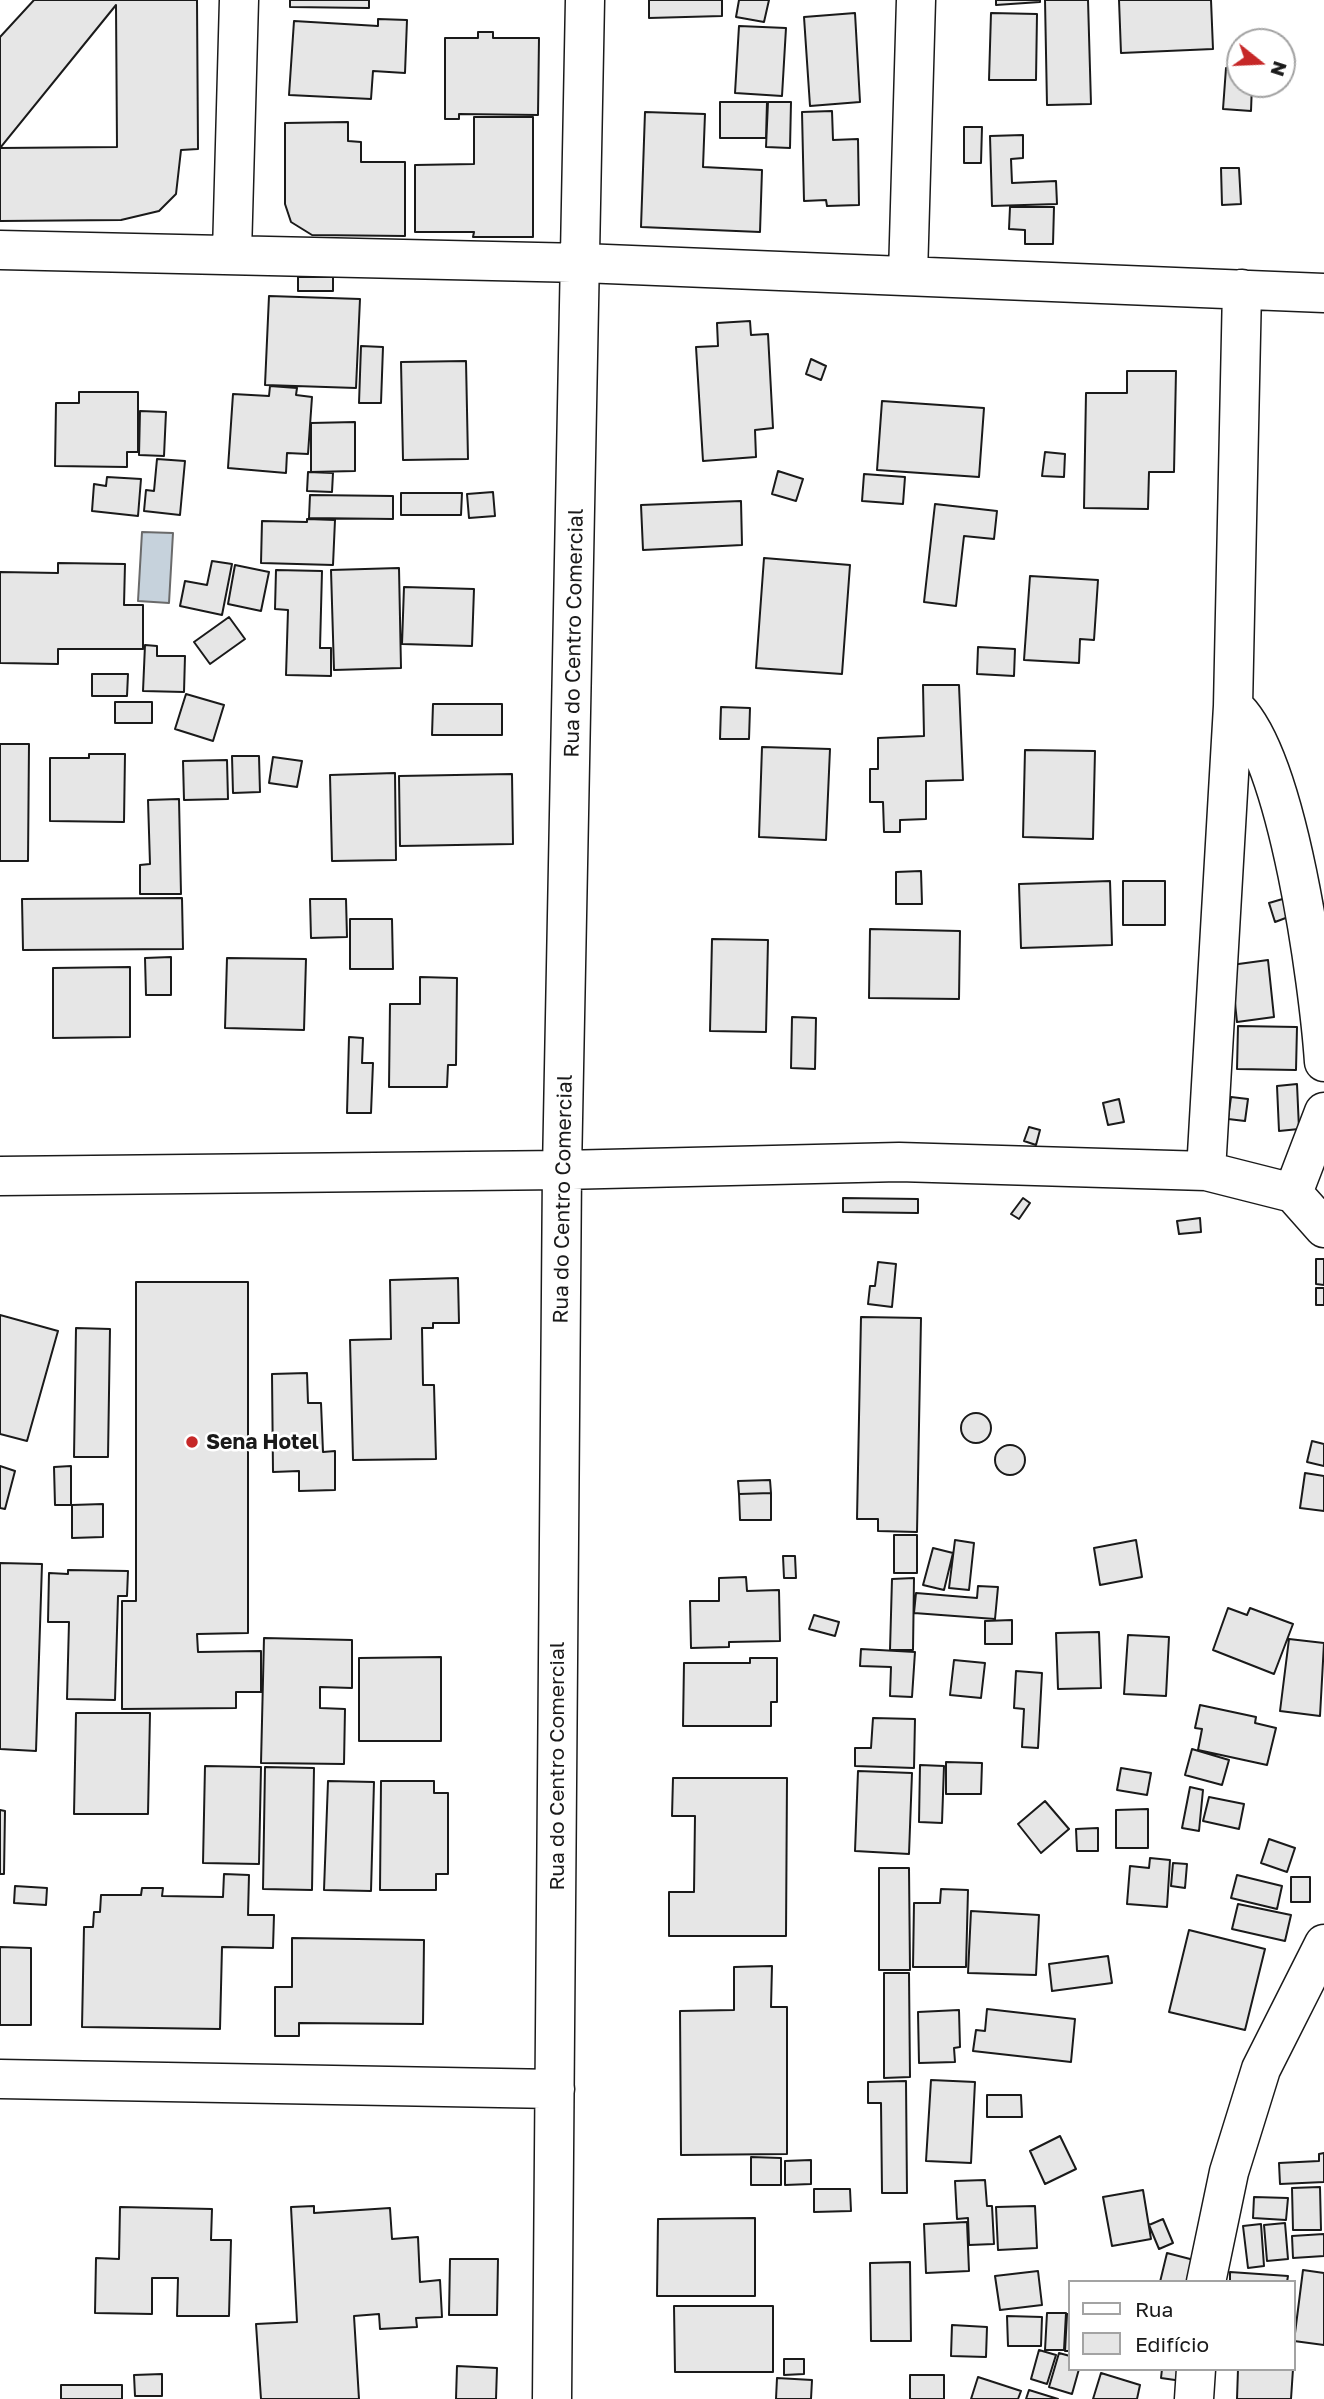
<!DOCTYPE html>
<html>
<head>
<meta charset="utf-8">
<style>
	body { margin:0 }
	#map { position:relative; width:1324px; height:2399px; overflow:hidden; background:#fff; font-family:"Golos Text",sans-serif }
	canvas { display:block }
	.legend { position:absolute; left:1068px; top:2280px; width:228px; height:91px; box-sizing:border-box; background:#fff; border:2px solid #a3a3a3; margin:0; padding:9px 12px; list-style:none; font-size:21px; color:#1a1a1a }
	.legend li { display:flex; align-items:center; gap:14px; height:35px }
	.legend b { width:35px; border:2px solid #a3a3a3 }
	.north { position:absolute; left:1226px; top:28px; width:70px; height:70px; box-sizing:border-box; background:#fff; border:2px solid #a3a3a3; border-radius:50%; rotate:108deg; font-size:19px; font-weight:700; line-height:28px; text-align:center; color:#1a1a1a }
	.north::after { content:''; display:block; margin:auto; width:24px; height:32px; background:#c62828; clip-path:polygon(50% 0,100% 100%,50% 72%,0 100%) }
</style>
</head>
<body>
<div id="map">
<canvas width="1324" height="2399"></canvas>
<ul class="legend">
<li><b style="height:9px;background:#fff"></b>Rua</li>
<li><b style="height:19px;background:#e6e6e6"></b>Edifício</li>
</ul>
<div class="north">N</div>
</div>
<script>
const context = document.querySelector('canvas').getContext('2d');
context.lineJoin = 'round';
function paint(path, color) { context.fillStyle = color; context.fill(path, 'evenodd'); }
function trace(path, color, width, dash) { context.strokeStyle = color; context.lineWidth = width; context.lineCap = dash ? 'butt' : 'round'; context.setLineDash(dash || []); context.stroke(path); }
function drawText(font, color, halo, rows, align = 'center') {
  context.font = font + ' "Golos Text",sans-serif'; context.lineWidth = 5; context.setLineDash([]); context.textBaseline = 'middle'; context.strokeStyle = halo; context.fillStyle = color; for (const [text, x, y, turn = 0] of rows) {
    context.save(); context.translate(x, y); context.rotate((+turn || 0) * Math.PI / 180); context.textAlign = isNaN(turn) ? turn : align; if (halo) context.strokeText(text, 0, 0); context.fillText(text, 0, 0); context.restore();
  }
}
const water = new Path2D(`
	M142,532L173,533L169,603L138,601Z`);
paint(water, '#c6d2dc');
trace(water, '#6a6a6a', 2);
const building = new Path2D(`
	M34,0H197L198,149L181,150L176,194L159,211L121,220L0,221V37ZM116,5L117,147L0,148Z
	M290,0H369V8L290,7Z
	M649,0H722V16L649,18Z
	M739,0H769L764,22L736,17Z
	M996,0H1040V2L996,5Z
	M1045,0H1088L1091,104L1047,105Z
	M1119,0H1211L1213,49L1121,53Z
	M855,13L860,102L810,106L804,17Z
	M991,13L1037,14L1036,80H989Z
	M378,19L407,20L405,73L373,71L371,99L289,95L294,21L378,26Z
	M739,26L786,28L782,96L735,93Z
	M478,32H493V38H539L538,115L459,114V119H445V38H478Z
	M1226,68L1240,69V84H1252L1251,111L1223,109Z
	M720,102H767L766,138H720Z
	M768,102H791L790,148L766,147Z
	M832,111L833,140L858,139L859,205L827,206L826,200L804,201L802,112Z
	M645,112L705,114L703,167L762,170L760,232L641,227Z
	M474,117H533V237H473L474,232H415V165L474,164Z
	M348,122V141L361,142V162H405V236L312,235L291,222L285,204V123Z
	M964,127H982L981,163H964Z
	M1023,135V158L1011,159L1012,183L1056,181L1057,204L992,206L990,136Z
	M1221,168H1239L1241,204L1222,205Z
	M1010,207H1054L1053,244H1025V230L1009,229Z
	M298,277H333V291H298Z
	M269,296L360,299L356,388L265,385Z
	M750,321L751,335L768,334L773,428L755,430L756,457L703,461L696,347L718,346L717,323Z
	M361,346L383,347L381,403H359Z
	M811,359L826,366L821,380L806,374Z
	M466,361L468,459L403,460L401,362Z
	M1127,371H1176L1174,472H1149L1148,509L1084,508L1086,393H1127Z
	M270,386L297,388L296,395L312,397L308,454L287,453L286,473L228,468L233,394L269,396Z
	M79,392H138V452H127V467L55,466L56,403H79Z
	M882,401L984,408L979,477L877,470Z
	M140,411L166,412L164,456L139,455Z
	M355,422V471L311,472V423Z
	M1045,452L1065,454L1064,477L1042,476Z
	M157,459L185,461L180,515L144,511L146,490L154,491Z
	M778,471L803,479L796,501L772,494Z
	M308,472L333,473L332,492L307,491Z
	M864,474L905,477L903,504L862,501Z
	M107,477L141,479L138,516L92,511L94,484L106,486Z
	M493,492L495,516L469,518L467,494Z
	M401,493H462L461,515H401Z
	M310,495L393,496V519L309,518Z
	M741,501L742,545L643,550L641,505Z
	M935,504L997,511L994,539L964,536L956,606L924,602Z
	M307,519L335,520L333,565L261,563L262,521L307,522Z
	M764,558L850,565L842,674L756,668Z
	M212,561L232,564L222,615L180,606L185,581L207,585Z
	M58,563L125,564L124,605H143V649H58V664L0,663V572L58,573Z
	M235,565L269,572L261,611L228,604Z
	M399,568L401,668L334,670L331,570Z
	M276,570L322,571L320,648H331V676L286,675L288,610L275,609Z
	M1030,576L1098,580L1094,640L1080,639L1079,663L1024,660Z
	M404,587L474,589L472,646L402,644Z
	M229,617L245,639L210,664L194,642Z
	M145,645L157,646V656H185L184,692L143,691Z
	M978,647L1015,649L1014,676L977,674Z
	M92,674H128L127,696H92Z
	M923,685H959L963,780L926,781V819L900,820V832H884L883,802H870V769H878V738L924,736Z
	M186,694L224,705L213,741L175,729Z
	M115,702H152V723H115Z
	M433,704H502V735H432Z
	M721,707L750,708L749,739H720Z
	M0,744H29L28,861H0Z
	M762,747L830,749L826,840L759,837Z
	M1025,750L1095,751L1093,839L1023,837Z
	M89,754H125L124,822L50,821V758H89Z
	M232,756H259L260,792L233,793Z
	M273,757L302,761L297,787L269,783Z
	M227,760L228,799L184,800L183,761Z
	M395,773L396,860L332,861L330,775Z
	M512,774L513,844L400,846L399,776Z
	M179,799L181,894H140V865L150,864L148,800Z
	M921,871L922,904H896V872Z
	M1110,881L1112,945L1021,948L1019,884Z
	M1123,881H1165V925H1123Z
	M182,898L183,949L23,950L22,899Z
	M1286,898L1291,916L1275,922L1269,903Z
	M310,899H346L347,937L311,938Z
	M350,919H392L393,969H350Z
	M870,929L960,931L959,999L869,998Z
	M712,939L768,940L766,1032L710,1031Z
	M171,957V995H146L145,958Z
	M227,958L306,959L304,1030L225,1028Z
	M1268,960L1274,1017L1237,1022L1231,965Z
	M130,967V1037L53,1038V968Z
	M420,977L457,978L456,1065H448L447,1087H389L390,1004H420Z
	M792,1017L816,1018L815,1069L791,1068Z
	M1238,1026L1297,1027L1296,1070L1237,1069Z
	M349,1037L363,1038L362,1063H373L371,1113H347Z
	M1297,1084L1299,1129L1279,1131L1277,1086Z
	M1231,1097L1248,1099L1245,1121L1228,1119Z
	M1119,1099L1124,1122L1108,1125L1103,1103Z
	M1029,1127L1040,1130L1036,1145L1024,1141Z
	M843,1198L918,1199V1213L843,1212Z
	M1023,1198L1030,1203L1019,1219L1011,1214Z
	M1200,1218L1201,1232L1179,1234L1177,1221Z
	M1316,1259H1324V1285L1316,1284Z
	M878,1262L896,1264L892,1307L868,1304L870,1286H875Z
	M458,1278L459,1323H433V1328H422L423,1385H434L436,1459L353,1460L350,1340L391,1339L390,1280Z
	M136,1282H248V1633L197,1634L198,1652L261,1651V1692H236V1708L122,1709V1601H136Z
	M1316,1288H1324V1305H1316Z
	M0,1315L58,1331L27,1441L0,1434Z
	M861,1317L921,1318L917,1532L878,1531V1519H857Z
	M76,1328L110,1329L108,1457H74Z
	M307,1373L308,1403H321L323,1452L335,1451V1490L299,1491V1471L273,1472L272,1374Z
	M961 1428a15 15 0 1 1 30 0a15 15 0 1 1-30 0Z
	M1312,1441L1324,1444V1466L1307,1462Z
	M995 1460a15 15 0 1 1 30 0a15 15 0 1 1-30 0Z
	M0,1466L15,1471L5,1509L0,1508Z
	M71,1466V1505H55L54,1467Z
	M1305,1473L1324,1476V1511L1300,1508Z
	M770,1480L771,1493L739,1494L738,1481Z
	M771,1493V1520H740L739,1494Z
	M103,1504V1537L72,1538V1505Z
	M894,1535H917V1573H894Z
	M955,1540L974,1543L969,1590L949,1588Z
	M1136,1540L1142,1577L1100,1585L1094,1548Z
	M933,1548L953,1553L944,1590L923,1585Z
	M783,1556H795L796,1578H784Z
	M0,1563L42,1564L36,1751L0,1749Z
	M68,1570L128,1571L127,1596H118L115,1700L67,1699L69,1622H48L49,1573L68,1574Z
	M746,1577L747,1591L779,1590L780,1641L729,1642V1647L691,1648L690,1601H719V1578Z
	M914,1578L913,1650H890L892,1579Z
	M978,1586L998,1587L995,1619L914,1613L916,1593L977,1598Z
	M1228,1608L1247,1615L1250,1608L1293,1624L1274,1674L1213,1650Z
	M814,1615L839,1622L835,1636L809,1629Z
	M1012,1620V1644H985V1621Z
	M1099,1632L1101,1688L1058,1689L1056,1633Z
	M1128,1635L1169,1637L1166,1696L1124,1694Z
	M264,1638L352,1640V1688L320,1687V1708L345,1709L344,1764L261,1763Z
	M1289,1639L1324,1643L1320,1716L1280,1711Z
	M861,1649L915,1652L912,1697L890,1696L891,1667L860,1666Z
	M441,1657V1741H359V1658Z
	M750,1658H777V1702H771V1726H683L684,1663H750Z
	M954,1660L985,1663L981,1698L950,1695Z
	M1016,1671L1042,1673L1038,1748L1022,1747L1024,1709L1014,1708Z
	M1200,1705L1256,1717L1255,1723L1276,1728L1267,1765L1198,1750L1202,1729L1195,1728Z
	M76,1713H150L148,1814H74Z
	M873,1718L915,1719L914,1768L855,1766V1748H871Z
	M1192,1749L1229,1760L1222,1785L1185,1775Z
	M946,1762L982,1763L981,1794H946Z
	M920,1765L944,1766L942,1823L919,1822Z
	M205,1766L261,1767L259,1864L203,1863Z
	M265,1767L314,1768L312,1890L263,1889Z
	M1121,1768L1151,1773L1147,1795L1117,1790Z
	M858,1771L912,1773L909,1854L855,1851Z
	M673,1778H787L786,1936H669V1892H694L695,1816H672Z
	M328,1781L374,1782L371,1891L324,1890Z
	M381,1781H434V1793H448V1874H436V1890H380Z
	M1190,1787L1203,1790L1199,1831L1182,1828Z
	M1209,1797L1244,1804L1239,1829L1203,1821Z
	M1045,1801L1069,1829L1041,1853L1018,1824Z
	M1148,1809V1848H1116V1810Z
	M0,1810L5,1811L4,1874H0Z
	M1098,1828V1851H1077L1076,1829Z
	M1269,1839L1295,1848L1287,1872L1261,1863Z
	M1150,1858L1170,1860L1167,1907L1127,1904L1130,1866L1149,1868Z
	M1173,1863L1187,1864L1185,1888L1171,1886Z
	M879,1868H909L910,1970H879Z
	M224,1874L249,1875L248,1915H274L273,1948L222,1947L220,2029L82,2027L84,1927H93L94,1912H100L101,1895H141L142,1888H163L162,1896L223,1897Z
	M1237,1875L1282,1886L1277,1909L1231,1898Z
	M1291,1877H1310V1902H1291Z
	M15,1886L47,1888L46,1905L14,1903Z
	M941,1889L968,1890L966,1967H913L914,1903H940Z
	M1238,1904L1291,1915L1285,1941L1232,1929Z
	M971,1911L1039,1915L1036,1975L968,1973Z
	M1189,1930L1265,1949L1245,2030L1169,2012Z
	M292,1938L424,1940L423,2024L299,2023V2036H275V1987H292Z
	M0,1947L31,1948V2025H0Z
	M1108,1956L1112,1983L1052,1991L1049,1964Z
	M772,1966L771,2007H787V2154L681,2155L680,2011L734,2010V1967Z
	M884,1973H909L910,2077L884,2078Z
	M987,2009L1075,2019L1071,2062L973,2051L976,2030L985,2031Z
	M959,2010L960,2047L954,2048L955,2062L919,2063L918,2012Z
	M931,2080L975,2082L971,2163L926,2161Z
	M906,2081L907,2193H882L881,2103H868V2082Z
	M987,2095H1021L1022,2117H987Z
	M1060,2136L1076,2169L1045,2184L1030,2151Z
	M1324,2153V2182L1280,2184L1279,2163L1319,2161V2154Z
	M751,2157L781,2158V2185H751Z
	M811,2160V2184L785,2185V2161Z
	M985,2180L987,2206H992L994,2244L969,2245L968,2218L957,2219L955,2181Z
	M1320,2187L1321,2230H1293L1292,2188Z
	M814,2189H850L851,2211L814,2212Z
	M1143,2190L1151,2239L1112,2246L1103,2197Z
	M1254,2197L1288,2198L1286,2220L1253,2218Z
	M314,2206V2213L390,2208L392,2239L418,2237L420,2282L440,2280L442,2317L416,2318L417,2327L380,2329L379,2314L354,2316L359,2399H261L256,2324L297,2322L291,2207Z
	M1035,2206L1037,2248L998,2250L996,2207Z
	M120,2207L212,2209L211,2240H231L229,2316H177L178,2278H152V2314L95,2313L96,2258L119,2259Z
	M755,2218V2296H657L658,2219Z
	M1163,2219L1173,2243L1159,2249L1149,2225Z
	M967,2222L969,2271L926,2273L924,2224Z
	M1285,2223L1288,2259L1267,2261L1264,2225Z
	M1261,2224L1264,2266L1248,2268L1243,2226Z
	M1324,2234V2256L1293,2258L1292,2236Z
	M1167,2253L1194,2260L1188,2282H1160Z
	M450,2259H498L497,2315H449Z
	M910,2262L911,2341H871L870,2263Z
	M1303,2270L1324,2273V2345L1294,2341Z
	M1038,2271L1042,2305L1000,2310L995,2276Z
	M1230,2272L1288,2276L1287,2282H1230Z
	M674,2306H773V2372H675Z
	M1047,2313H1066L1064,2350H1045Z
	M1067,2314H1070V2351H1065Z
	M1007,2316L1042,2317L1041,2346H1008Z
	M952,2325L987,2327L986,2357L951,2356Z
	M1039,2350L1056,2355L1047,2384L1031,2379Z
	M1059,2353L1070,2356V2369H1079L1072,2394L1049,2387Z
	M784,2359H804V2374L784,2375Z
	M457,2366L497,2368L496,2399H456Z
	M1162,2369H1184L1182,2381L1161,2378Z
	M1238,2369H1293L1291,2399H1237Z
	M1101,2373L1140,2385L1137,2399H1093Z
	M162,2374V2396H135L134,2375Z
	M910,2375H944V2399H910Z
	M978,2377L1021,2391L1018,2399H971Z
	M777,2378L812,2380L811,2399H776Z
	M61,2385H122V2399H61Z
	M1029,2390L1058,2399H1026Z`);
paint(building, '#e6e6e6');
trace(building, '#1a1a1a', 2);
const minor = new Path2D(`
	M0,250L582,263L1324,293
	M232,253L239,0
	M908,275L916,0
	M1233,706C1288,752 1319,987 1324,1062
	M1206,1171L1293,1193L1324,1228
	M0,1176L562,1170L899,1162L1206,1171L1233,706L1242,289
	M1293,1193L1324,1112
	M0,2079L555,2089
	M1206,2282L1229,2172L1261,2069L1324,1944
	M552,2399L562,1170L585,0
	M1194,2399L1196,2369`);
trace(minor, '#1a1a1a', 41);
trace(minor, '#fff', 38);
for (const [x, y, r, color] of [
	[192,1442,7,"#c62828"]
]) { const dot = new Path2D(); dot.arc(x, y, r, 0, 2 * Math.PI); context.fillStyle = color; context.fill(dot); trace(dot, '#fff', 2.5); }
drawText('21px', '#1a1a1a', '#fff', [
	["Rua do Centro Comercial",574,633,-89],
	["Rua do Centro Comercial",563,1199,-89],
	["Rua do Centro Comercial",557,1766,-90]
]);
drawText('bold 21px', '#1a1a1a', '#fff', [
	["Sena Hotel",206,1442]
], 'left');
</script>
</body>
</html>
